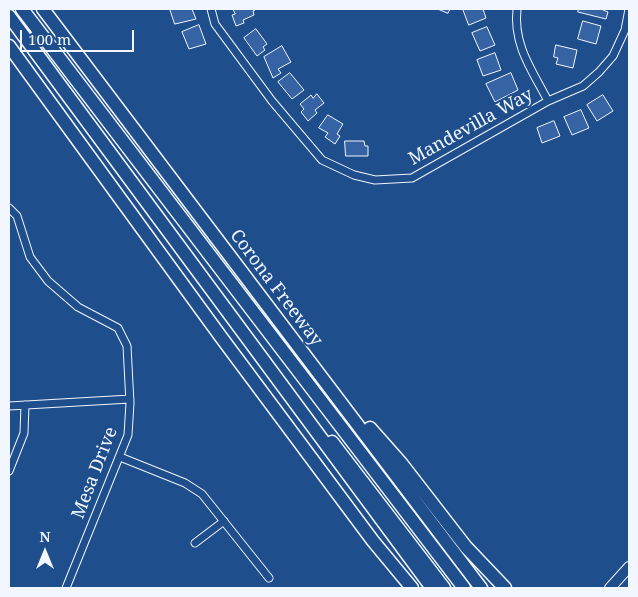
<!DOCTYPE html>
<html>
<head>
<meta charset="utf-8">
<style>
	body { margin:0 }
	#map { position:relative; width:638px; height:597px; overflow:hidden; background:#1f4e8c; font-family:"Noto Serif",serif }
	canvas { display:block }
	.frame { position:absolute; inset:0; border:10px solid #f2f6ff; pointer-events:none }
	.north { position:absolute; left:20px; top:527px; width:50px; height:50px; -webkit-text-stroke:4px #1f4e8c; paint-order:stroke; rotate:0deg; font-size:14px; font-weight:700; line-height:20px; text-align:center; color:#f2f6ff }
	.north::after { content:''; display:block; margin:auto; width:18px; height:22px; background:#f2f6ff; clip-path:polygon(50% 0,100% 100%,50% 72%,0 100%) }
	.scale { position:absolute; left:20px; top:30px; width:114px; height:22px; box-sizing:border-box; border:2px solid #f2f6ff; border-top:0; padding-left:6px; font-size:15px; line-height:18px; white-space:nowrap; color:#f2f6ff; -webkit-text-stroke:4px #1f4e8c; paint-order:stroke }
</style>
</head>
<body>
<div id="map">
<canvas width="638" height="597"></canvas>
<div class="frame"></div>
<div class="north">N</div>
<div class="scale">100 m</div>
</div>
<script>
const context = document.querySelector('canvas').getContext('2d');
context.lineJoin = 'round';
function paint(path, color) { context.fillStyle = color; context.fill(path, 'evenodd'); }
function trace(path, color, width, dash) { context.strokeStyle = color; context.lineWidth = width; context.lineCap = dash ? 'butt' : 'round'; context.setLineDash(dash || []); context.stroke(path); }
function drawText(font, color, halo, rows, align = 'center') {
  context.font = font + ' "Noto Serif",serif'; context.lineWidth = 4; context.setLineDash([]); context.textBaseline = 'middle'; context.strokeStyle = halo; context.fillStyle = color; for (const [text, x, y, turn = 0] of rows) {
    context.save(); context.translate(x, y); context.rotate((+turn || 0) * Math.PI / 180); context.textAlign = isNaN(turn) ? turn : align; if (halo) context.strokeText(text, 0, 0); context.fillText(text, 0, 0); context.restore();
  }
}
const building = new Path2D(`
	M170,9H192L196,19L175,24Z
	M233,9H255V10L253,11L254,15L243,20L244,23L236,26L232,15L235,14Z
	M438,9H450L448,13Z
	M463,9H483L486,18L469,25Z
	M579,9H601L608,12L606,19L578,12Z
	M583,21L601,26L596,44L578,39Z
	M199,25L206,44L189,49L182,32Z
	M487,27L495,45L480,51L472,33Z
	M256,29L267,44L263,47L265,50L257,56L244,38Z
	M556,45L577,50L573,68L556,64L558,58L554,57Z
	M282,46L291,62L278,69L281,73L273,78L264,57Z
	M495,53L501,70L483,76L477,60Z
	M290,73L304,90L292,99L278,82Z
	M511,73L518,90L495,102L486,84Z
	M317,94L324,103L315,110L317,113L308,121L301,112L304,109L300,104L311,95L313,98Z
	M603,95L613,111L597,121L587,105Z
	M581,110L589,128L572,135L564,117Z
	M328,115L343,124L337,134L340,136L335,144L325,137L328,133L319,128Z
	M554,121L560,136L542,143L537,128Z
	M345,141H364L365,146H368V156H346Z`);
paint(building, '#3563a3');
trace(building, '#f2f6ff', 1);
const street = new Path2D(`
	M211,9L215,24L272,101L322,160L354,175L375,180L412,178L548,101L583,86L599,72L613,56L625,30L629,9
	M517,9C513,45 532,70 548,101
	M9,208L17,216L30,257L48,281L78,307L118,328L127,346L130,403L128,435L66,588
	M9,406L130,399
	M120,457L185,483L202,494L269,578
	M9,471L24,433L25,405
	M195,543L224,521`);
const secondary = new Path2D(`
	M610,588L629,567`);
const highway = new Path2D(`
	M22,9L464,588
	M43,9L481,588
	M9,16L432,588
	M9,46L221,337L373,541L412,588
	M370,428L401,463L466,547L505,588
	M332,442L444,588`);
trace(street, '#f2f6ff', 9);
trace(secondary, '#f2f6ff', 12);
trace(highway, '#f2f6ff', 15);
trace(street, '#1f4e8c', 7);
trace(secondary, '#1f4e8c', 10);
trace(highway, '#1f4e8c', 12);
drawText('18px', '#f2f6ff', '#1f4e8c', [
	["Mandevilla Way",471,127,-29],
	["Corona Freeway",276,288,53],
	["Mesa Drive",95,473,-69]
]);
</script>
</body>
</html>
